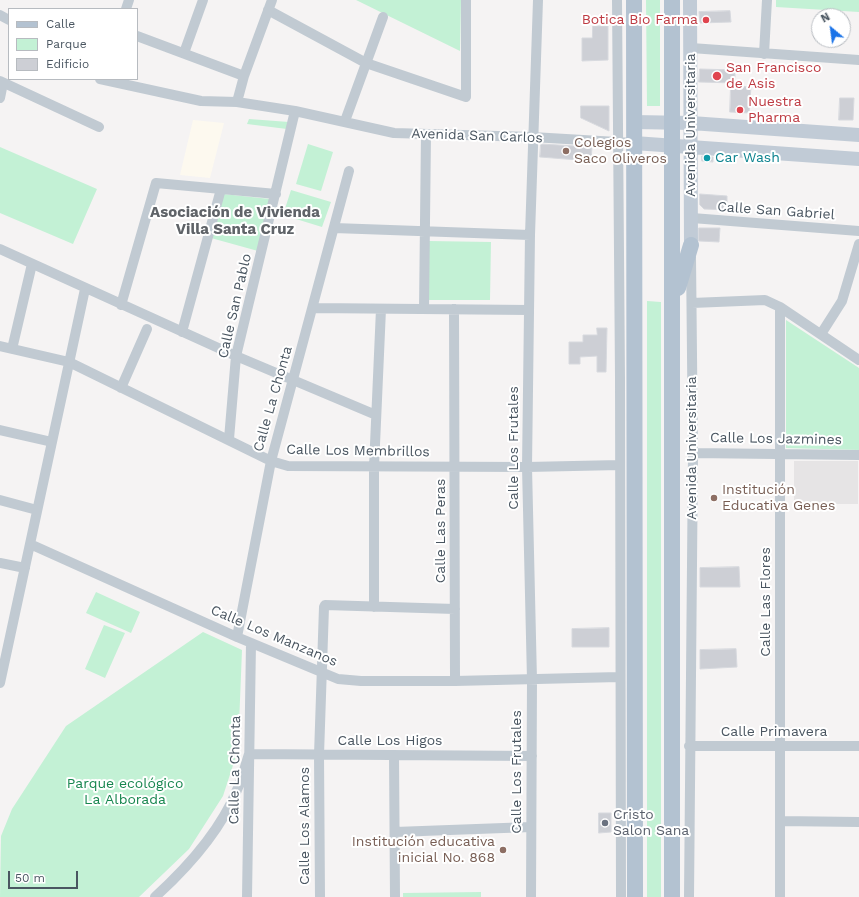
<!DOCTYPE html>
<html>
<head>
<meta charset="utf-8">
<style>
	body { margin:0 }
	#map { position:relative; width:859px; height:897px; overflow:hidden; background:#f5f3f3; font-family:"Work Sans",sans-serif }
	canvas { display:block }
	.legend { position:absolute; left:8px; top:8px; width:130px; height:72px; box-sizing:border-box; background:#fff; border:1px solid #b7bbc0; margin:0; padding:5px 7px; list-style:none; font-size:12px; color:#4a5661 }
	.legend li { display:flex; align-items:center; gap:8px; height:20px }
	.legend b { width:20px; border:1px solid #b7bbc0 }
	.north { position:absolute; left:811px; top:8px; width:40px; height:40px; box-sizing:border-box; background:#fff; border:1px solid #b7bbc0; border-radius:50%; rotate:331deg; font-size:11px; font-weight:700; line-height:16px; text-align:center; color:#4a5661 }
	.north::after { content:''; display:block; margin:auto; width:14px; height:18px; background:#1a73e8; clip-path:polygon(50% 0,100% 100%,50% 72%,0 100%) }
	.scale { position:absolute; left:8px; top:871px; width:70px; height:18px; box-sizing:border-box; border:2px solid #4a5661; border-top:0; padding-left:5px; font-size:12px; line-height:14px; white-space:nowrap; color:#4a5661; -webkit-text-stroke:3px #fff; paint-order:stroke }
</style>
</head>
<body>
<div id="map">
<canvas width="859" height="897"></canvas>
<ul class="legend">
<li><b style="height:5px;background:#b3c2d1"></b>Calle</li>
<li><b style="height:11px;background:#c3f1d5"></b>Parque</li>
<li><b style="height:11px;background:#cdcfd5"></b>Edificio</li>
</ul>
<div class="north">N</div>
<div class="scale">50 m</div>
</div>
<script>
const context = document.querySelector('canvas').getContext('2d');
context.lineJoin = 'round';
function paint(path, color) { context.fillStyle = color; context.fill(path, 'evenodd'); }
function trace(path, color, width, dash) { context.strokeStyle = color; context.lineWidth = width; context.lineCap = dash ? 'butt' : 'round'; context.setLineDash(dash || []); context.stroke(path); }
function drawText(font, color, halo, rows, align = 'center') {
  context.font = font + ' "Work Sans",sans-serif'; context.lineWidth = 4; context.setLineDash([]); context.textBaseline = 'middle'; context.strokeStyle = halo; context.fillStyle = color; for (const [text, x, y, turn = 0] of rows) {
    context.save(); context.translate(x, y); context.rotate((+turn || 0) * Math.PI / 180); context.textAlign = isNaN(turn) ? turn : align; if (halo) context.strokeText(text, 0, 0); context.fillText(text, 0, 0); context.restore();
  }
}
paint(new Path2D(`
	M193,120L224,123L210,178L180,175Z`), '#fdf9ef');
paint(new Path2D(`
	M794,461H858V504H794Z`), '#e6e4e5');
paint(new Path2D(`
	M356,0H461L460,51Z
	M646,0H660V106H647Z
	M776,0H859V12L776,7Z
	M249,119L289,122L287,129L247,124Z
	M308,144L333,152L321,191L296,184Z
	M0,147L97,189L73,244L0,213Z
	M291,190L331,202L322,227L283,215Z
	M223,194L270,199L258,251L211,238Z
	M429,241L491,242L490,300H428Z
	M647,301L661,302V897H647Z
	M786,320L859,368V450L786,448Z
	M96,592L140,612L131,633L86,613Z
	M104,625L125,633L105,678L85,669Z
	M203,632L242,650L238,750L223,796L189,849L139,897H0L1,836L12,809L66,726Z
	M481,892V897H403V893Z`), '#c3f1d5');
const building = new Path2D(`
	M730,11L731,22L700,23L699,12Z
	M593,26H608V60L582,61V38H592Z
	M700,69L735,70V83L699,82Z
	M731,86L751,87L749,113L730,112Z
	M840,98H854L853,120H839Z
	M581,106H609V131L581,118Z
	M541,144L592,147L591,161L540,157Z
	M702,156L713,157V162L702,161Z
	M700,194L727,196V210L704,209L700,205Z
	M699,228H720L719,242L699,241Z
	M597,328H607L606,372H597V356L580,357V364H569V342H583V335H597Z
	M739,567L740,587H700V568Z
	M609,628V647H572V629Z
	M736,649L737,667L700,669V650Z
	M599,813H611V832L599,833Z`);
paint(building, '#cdcfd5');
trace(building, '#d7d9de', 1);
trace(new Path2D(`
	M617,0L620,378L621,897
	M126,9L129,0
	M268,10L366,63L466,97V0
	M0,15L9,20
	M137,36L244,76
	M691,48L859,60
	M184,53L203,0
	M764,54L767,0
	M100,79L201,101L237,102L295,111L394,133L532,137L634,143
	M0,81L99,127
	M0,98L3,83
	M237,102L244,76L272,0
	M345,121L383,17
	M692,218L859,231
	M334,228L530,235
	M0,249L236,356L376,415
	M692,303L765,300L780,307L859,360
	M121,305L156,183L276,194
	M313,308L529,310
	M424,309L426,134
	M454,309L455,681
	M182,332L221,189
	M821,334L842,301L859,244
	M0,346L69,362L271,461L288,466L527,467L620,465
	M12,349L32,264
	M121,388L147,329
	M0,430L52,442
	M229,439L236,356L295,111
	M693,453L859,455
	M0,500L37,510
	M30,544L237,637L338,679L361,681H455L619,677
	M0,563L25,568
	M374,607V467L381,309
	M237,637L271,461L349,171
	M0,683L85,289
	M689,746H859
	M394,755L395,897
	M780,821L859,822
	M395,832L531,827
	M155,897C188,867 220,832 237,790C242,779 245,766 249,754L532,756
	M247,897L251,643
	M320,897L319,755L324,607L325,605L455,609
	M531,897L532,680L527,467L530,235L538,0
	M689,897L693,453L691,257
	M780,897V307`), '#c1cad2', 10);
trace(new Path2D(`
	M690,0L691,245
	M634,122L691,123L859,135
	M634,143L859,159`), '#c1cbd6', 14);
trace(new Path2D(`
	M634,0L635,897
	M672,0V897
	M678,288L691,245`), '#b3c2d1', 16);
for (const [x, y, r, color] of [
	[706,20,4,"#e0444e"],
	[717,76,5,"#e0444e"],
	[740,110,4,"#e0444e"],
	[566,151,4,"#8d6e63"],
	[707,158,4,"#0f9aa8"],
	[714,498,4,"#8d6e63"],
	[605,823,4,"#6b7280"],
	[503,850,4,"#8d6e63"]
]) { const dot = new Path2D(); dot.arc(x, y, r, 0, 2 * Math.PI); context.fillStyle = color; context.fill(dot); trace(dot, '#fff', 1.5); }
drawText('14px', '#be3a42', '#fff', [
	["Botica Bio Farma",698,20,"right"],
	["San Francisco",726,68],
	["de Asis",726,84],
	["Nuestra",748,102],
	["Pharma",748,118]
], 'left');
drawText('14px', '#4a5661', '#fff', [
	["Avenida Universitaria",691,125,-90],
	["Avenida San Carlos",477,136,2],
	["Calle San Gabriel",776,211,4],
	["Calle San Pablo",235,306,-77],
	["Calle La Chonta",273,399,-74],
	["Calle Los Jazmines",776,439,1],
	["Calle Los Frutales",514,448,-90],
	["Avenida Universitaria",692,448,-90],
	["Calle Los Membrillos",358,451,1],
	["Calle Las Peras",441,531,-90],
	["Calle Las Flores",766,602,-90],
	["Calle Los Manzanos",274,636,23],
	["Calle Primavera",774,732],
	["Calle Los Higos",390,741],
	["Calle La Chonta",235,770,-89],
	["Calle Los Frutales",517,772,-90],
	["Calle Los Alamos",305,826,-90]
]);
drawText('14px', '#785e54', '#fff', [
	["Colegios",574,143],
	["Saco Oliveros",574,159],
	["Institución",722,490],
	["Educativa Genes",722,506],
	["Institución educativa",495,842,"right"],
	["inicial No. 868",495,858,"right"]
], 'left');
drawText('14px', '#0d838f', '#fff', [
	["Car Wash",715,158]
], 'left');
drawText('14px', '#17864f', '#fff', [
	["Parque ecológico",125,784],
	["La Alborada",125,800]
]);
drawText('14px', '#5b616d', '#fff', [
	["Cristo",613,815],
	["Salon Sana",613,831]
], 'left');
drawText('bold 15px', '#5f6368', '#fff', [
	["Asociación de Vivienda",235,213],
	["Villa Santa Cruz",235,230]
]);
</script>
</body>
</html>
